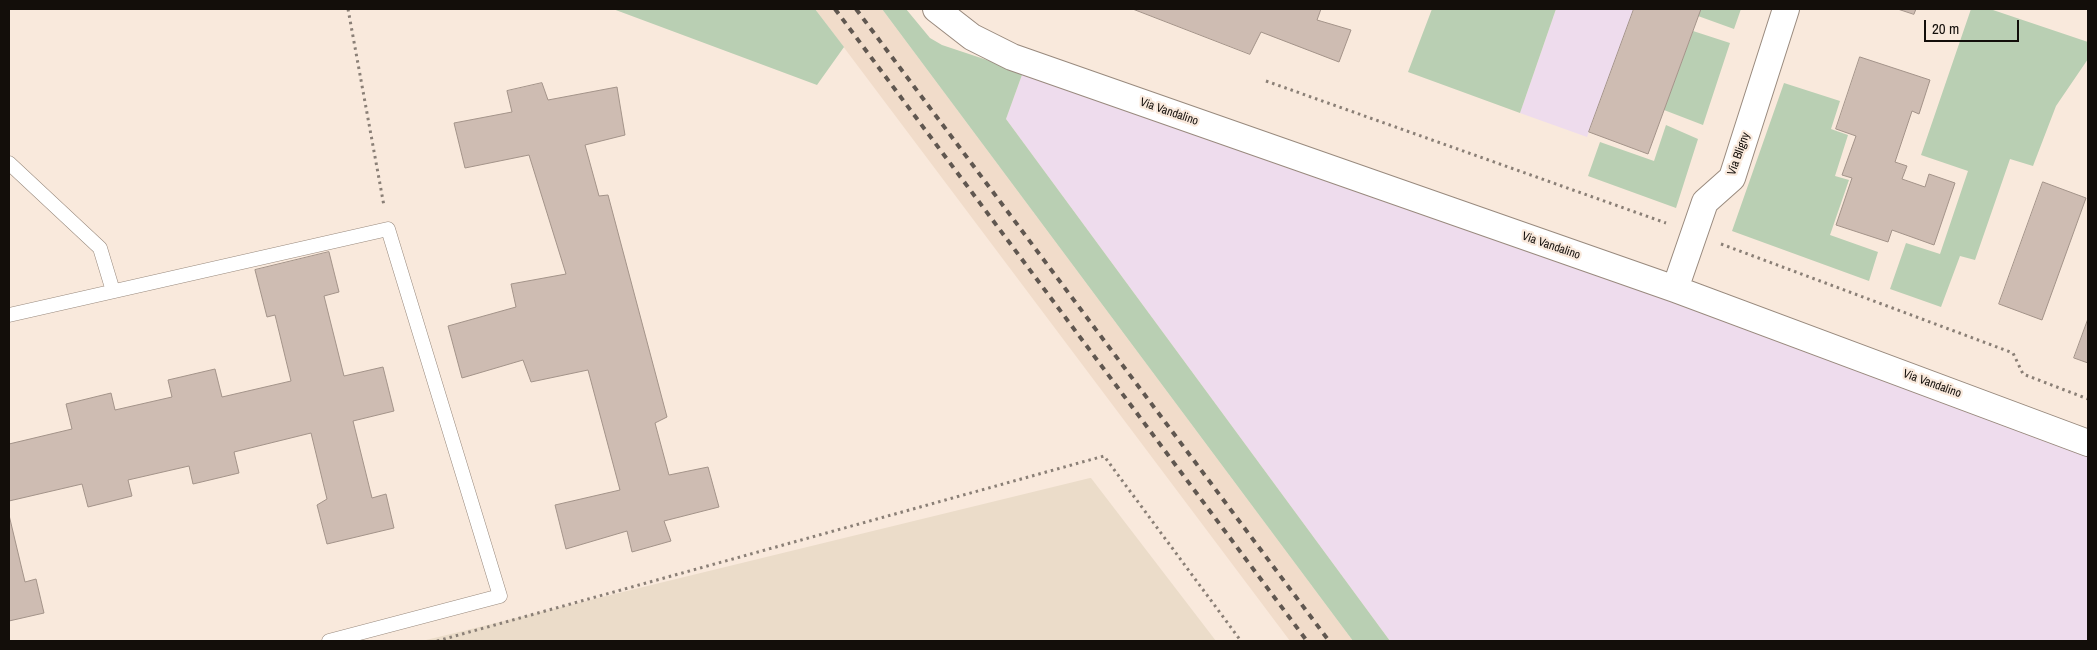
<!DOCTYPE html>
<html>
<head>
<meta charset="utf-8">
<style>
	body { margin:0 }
	#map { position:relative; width:2097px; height:650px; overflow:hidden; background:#f9e9dc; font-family:"Archivo Narrow",sans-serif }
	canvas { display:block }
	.frame { position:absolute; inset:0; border:10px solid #130e0a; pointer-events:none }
	.scale { position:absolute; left:1924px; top:20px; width:95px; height:22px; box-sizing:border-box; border:2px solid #130e0a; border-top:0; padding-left:6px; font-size:15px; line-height:18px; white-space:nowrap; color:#130e0a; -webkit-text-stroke:4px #f9e9dc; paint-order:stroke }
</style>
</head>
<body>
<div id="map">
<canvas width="2097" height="650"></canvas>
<div class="frame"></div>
<div class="scale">20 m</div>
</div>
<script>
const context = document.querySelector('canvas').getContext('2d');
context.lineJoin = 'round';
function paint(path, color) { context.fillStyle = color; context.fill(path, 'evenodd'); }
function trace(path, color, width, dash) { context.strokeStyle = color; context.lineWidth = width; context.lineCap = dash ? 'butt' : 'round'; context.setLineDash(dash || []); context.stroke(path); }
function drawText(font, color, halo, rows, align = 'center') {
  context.font = font + ' "Archivo Narrow",sans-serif'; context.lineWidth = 4.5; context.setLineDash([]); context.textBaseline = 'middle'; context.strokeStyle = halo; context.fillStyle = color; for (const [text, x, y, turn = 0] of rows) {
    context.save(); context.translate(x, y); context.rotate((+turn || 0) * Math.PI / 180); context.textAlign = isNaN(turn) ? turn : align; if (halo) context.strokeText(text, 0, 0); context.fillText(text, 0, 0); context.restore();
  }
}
paint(new Path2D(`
	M815,9H882L1353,641H1290Z`), '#f1dcca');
paint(new Path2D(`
	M1556,9H1634L1587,137L1520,113Z
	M1023,72L2088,446V641H1390L1006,119Z`), '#eedced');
paint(new Path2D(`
	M1091,478L1216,641H422L1090,478Z`), '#ebdcc9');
paint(new Path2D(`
	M613,9H815L844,47L817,85Z
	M882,9H906L930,38L942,45L1023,72L1006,119L1390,641H1353Z
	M1432,9H1556L1520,113L1408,72Z
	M1701,9H1741L1734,29L1698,16Z
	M1971,9H1990L2088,42V59L2056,106L2033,166L2010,159L1975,260L1960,256L1941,307L1890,289L1906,243L1940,254L1968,171L1921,155Z
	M1693,31L1730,43L1703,125L1664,110Z
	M1784,83L1840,101L1831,129L1848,135L1835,176L1849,180L1830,235L1878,252L1869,281L1732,231Z
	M1666,125L1698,139L1676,208L1588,176L1600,142L1654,161Z`), '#b9cfb3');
const building = new Path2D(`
	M1133,9H1321L1317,20L1351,30L1339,62L1261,32L1250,54Z
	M1634,9H1701L1648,154L1589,132Z
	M1898,9H1916L1914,14Z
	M1860,57L1930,80L1919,114L1912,111L1895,162L1907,166L1902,179L1925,187L1929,174L1955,183L1934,245L1892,230L1888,242L1836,225L1852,178L1842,175L1856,136L1836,129Z
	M542,83L548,100L617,87L625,135L585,145L599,196L608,195L667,417L655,423L669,475L708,467L719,507L664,521L671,541L632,552L627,531L566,549L555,505L620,490L588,370L531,382L523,360L462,378L448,326L516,307L511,284L566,274L529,155L465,168L454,123L512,112L507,91Z
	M2043,182L2086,198L2042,320L1999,304Z
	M329,252L339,292L324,296L344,376L383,367L394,411L353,421L372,498L386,494L394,528L327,544L317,505L327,499L311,433L234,452L239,473L193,484L189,466L128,480L132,496L88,507L82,484L9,501V444L72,429L66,404L111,393L115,410L172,397L168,380L215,369L222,397L291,381L275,315L267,317L255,270Z
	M2088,319V363L2074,358Z
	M9,515L25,582L36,579L44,613L9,621Z`);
paint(building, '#cebcb2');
trace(building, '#a39389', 1);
const lane = new Path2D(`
	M9,163L100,248L113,291
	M9,315L388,229L500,596L329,641`);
const street = new Path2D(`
	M936,9L972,37L1012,57L1675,289L2088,443
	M1675,289L1705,202L1732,178L1786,9`);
trace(lane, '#998a7e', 15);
trace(street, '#998a7e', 28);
trace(new Path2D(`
	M348,9L384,206
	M1266,81L1666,223
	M1721,244L2013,353L2023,374L2088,399
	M437,641L1104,456L1241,641`), '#8a7f76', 3, [2.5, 4]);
trace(lane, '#fff', 14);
trace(street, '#fff', 26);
trace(new Path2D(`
	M835,9L1307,641
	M856,9L1329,641`), '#605750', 4, [6, 6]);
drawText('12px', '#130e0a', '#f9e9dc', [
	["Via Vandalino",1169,112,19],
	["Via Bligny",1739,154,-70],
	["Via Vandalino",1551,246,19],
	["Via Vandalino",1932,384,20]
]);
</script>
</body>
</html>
